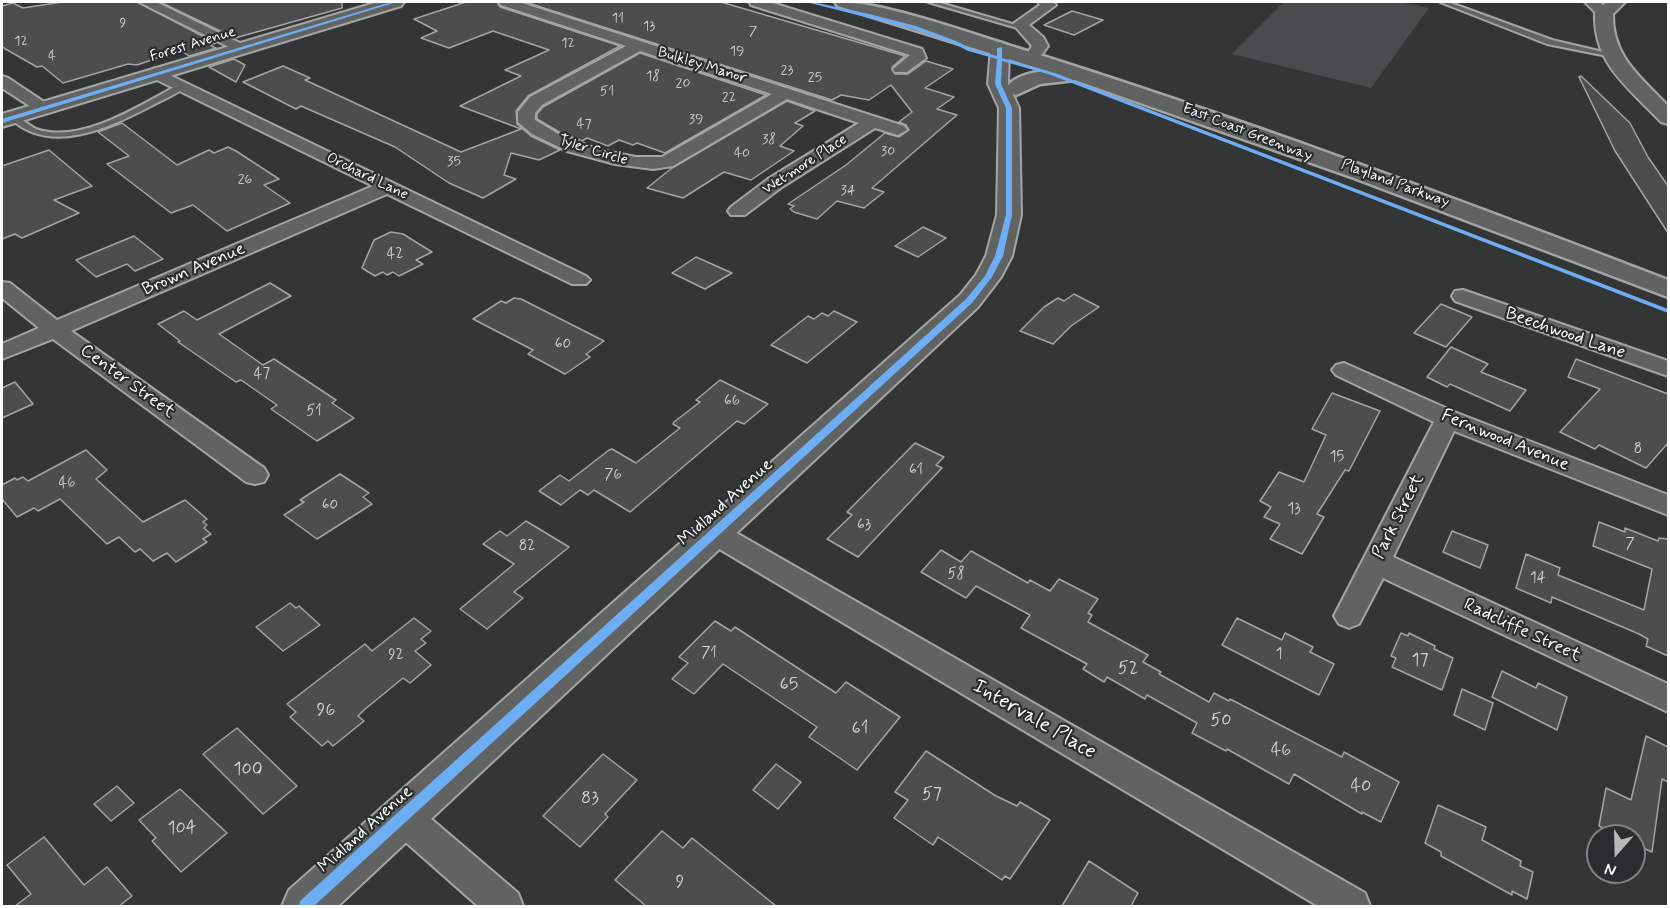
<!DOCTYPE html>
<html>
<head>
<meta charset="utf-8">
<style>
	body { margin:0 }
	#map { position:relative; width:1670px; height:908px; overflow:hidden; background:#343535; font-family:Mynerve,sans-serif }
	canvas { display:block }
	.frame { position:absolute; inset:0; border:3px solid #fff; pointer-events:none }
	.north { position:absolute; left:1586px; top:824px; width:60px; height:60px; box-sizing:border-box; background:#2a2d2e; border:2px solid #7f8182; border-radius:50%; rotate:200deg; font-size:16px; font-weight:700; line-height:24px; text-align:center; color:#fff }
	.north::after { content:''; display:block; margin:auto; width:21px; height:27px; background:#b8b8b8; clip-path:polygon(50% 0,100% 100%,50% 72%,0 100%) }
</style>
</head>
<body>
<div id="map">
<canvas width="1670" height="908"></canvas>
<div class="frame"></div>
<div class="north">N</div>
</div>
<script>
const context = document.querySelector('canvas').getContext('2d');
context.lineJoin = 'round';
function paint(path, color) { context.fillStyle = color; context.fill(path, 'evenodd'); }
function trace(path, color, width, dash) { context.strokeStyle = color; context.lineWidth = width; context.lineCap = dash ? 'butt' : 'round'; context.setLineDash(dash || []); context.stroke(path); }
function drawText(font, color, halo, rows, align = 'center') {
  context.font = font + ' Mynerve,sans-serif'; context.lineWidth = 4.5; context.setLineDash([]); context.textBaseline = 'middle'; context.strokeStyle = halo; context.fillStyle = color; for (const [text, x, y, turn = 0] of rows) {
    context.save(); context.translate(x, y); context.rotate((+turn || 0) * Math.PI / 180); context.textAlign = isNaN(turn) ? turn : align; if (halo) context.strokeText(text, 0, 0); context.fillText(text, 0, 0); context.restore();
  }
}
paint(new Path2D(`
	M1284,2H1400L1429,8L1371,88L1232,54Z`), '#494b4c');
const building = new Path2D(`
	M62,2H137L216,43L210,45L216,48L189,56L180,50L137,65L128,64L63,83L42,66L37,67L2,47V6L13,3L23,8Z
	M160,2H342V8L235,38Z
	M466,2H497L500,7L620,46L528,96L516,111L517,124L531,136L560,150L539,160L511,153L504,175L516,179L483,198L449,183L395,147L301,106L296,109L243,82L283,66L310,78L305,80L461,152L521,129L460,106L521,76L505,70L549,50L493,31L449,48L421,38L437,31L414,19Z
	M525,2H721L905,56L892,67L895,74H908L926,61L953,69L925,88L954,97L937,109L957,115L872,188L884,192L864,208L837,201L817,219L794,212L790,209L794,206L788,204L846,165L885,133L899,137L909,130L906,125L899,122L912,112L891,85L869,100L841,95L832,100Z
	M1072,11L1103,20L1074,35L1044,25Z
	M640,53L766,95L665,153L637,143L633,145L619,140L608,146L587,138L582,141L561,133L537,119V114L543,107Z
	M234,59L245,65L236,82L209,67Z
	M1581,76L1630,123L1648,157L1668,186V233L1615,151L1579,77Z
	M787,101L815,111L795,123L803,126L780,146L794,151L751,180L724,172L683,198L647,188L672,168Z
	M122,123L177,165L209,150L214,153L228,147L236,151L279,179L264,185L290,203L227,231L193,205L171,213L107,164L129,156L98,132Z
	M49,150L92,186L54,200L79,213L22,238L15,234L2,239V166Z
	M923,227L946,238L918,257L895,246Z
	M391,232L403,234L432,252L416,260L423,264L399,276L393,272L387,275L383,272L375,276L362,268L374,240Z
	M134,236L163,259L135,271L127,264L96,277L76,260Z
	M696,257L732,273L705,289L672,273Z
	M270,283L291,296L219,334L263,365L274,359L336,400L332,403L354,418L317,441L271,409L277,405L241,380L236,382L178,342L180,341L158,324L184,311L197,320Z
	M1074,294L1099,307L1071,326L1053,344L1020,331L1044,307L1058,298L1064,301Z
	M514,298L521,299L604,341L586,354L590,357L565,374L528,354L533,350L473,319L501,301L506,303Z
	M1441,304L1472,317L1446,347L1414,333Z
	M834,311L857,322L807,363L771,345L808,316L814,319L822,313L828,316Z
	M1451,347L1488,364L1481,372L1526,390L1510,411L1450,384L1447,387L1427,377Z
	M1576,359L1668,394V443L1646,468L1599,445L1595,449L1560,432L1600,389L1568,377Z
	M720,380L768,404L744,424L737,421L630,512L594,490L588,495L580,490L561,505L539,491L560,475L569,481L609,450L612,449L636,463L680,428L673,424L674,422L700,402L696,400Z
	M15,382L33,404L2,418V388Z
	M1332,393L1380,411L1349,471L1345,470L1317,514L1324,517L1302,554L1270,539L1280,524L1264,517L1271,507L1260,501L1279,472L1304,482L1326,435L1312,429Z
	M915,443L944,457L936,465L942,468L858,557L827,539L852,515L847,512Z
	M86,450L107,470L96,479L143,522L185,500L207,519L203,522L207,525L204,528L211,534L203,539L207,542L176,562L167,553L153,561L140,549L135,552L119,537L107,544L60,499L38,511L34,508L17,517L2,499V485L15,478L17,480L23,477L28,481Z
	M340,474L369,493L363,497L372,504L317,539L284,515L304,502L300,500Z
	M526,521L569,547L514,592L523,598L487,629L460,609L514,564L483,544L500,531L507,536Z
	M1599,522L1625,532V528L1658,541L1659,538L1668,539V656L1646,646L1648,639L1639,634L1552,597L1551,603L1516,588L1526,554L1560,568L1558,575L1644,610L1652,569L1593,546Z
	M1452,531L1488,545L1480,568L1443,552Z
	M941,550L961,562L971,551L1028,583L1030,580L1050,591L1059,579L1098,599L1088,613L1092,615L1088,622L1148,655L1143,662L1161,672L1159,674L1209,702L1214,693L1229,701L1230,699L1342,757L1344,752L1399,782L1381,822L1362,812V814L1294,774L1289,784L1227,749L1226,751L1192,733L1197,723L1147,695L1145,699L1107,677L1104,682L1083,669L1087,664L1021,628L1030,615L976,586L966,598L921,572Z
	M290,603L296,608L299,606L320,625L283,651L256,627Z
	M414,618L431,631L421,639L426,643L415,651L431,665L410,683L403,678L364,710L358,716L364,721L333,746L328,741L322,746L290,717L296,712L287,704L365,644L372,651Z
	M1237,618L1282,640L1285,633L1313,647L1310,652L1334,664L1319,695L1222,645Z
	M715,621L731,631L735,627L836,693L846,682L900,717L857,770L809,737L817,727L723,664L694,694L672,679L688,663L679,657Z
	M1401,633L1408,636L1409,633L1435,646L1434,649L1453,658L1442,690L1392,667L1396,658L1391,656Z
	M1502,671L1536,688L1538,683L1567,697L1557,730L1492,697Z
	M1462,689L1493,703L1485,730L1454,715Z
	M237,728L297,786L263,814L203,754Z
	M1646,736L1668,747V782L1662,779L1652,852L1634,844V836H1619L1599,826L1606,788L1631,800Z
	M926,751L996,796L1017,806L1020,802L1050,820L1010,879L1005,876L1002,880L938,837L933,845L894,818L908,800L895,792Z
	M603,754L637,780L605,814L608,817L580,847L543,816Z
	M776,764L801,782L778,809L753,790Z
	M117,786L134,803L111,821L94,804Z
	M180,789L227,833L181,872L152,841L156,838L139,820Z
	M1438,805L1486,827L1482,840L1521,861L1520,866L1533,872L1527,899L1512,891V895L1441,856V852L1425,843Z
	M662,831L683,848L692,838L776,906H646L615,880Z
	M44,837L84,885L107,867L132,896L119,906H15L31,894L7,865Z
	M1089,861L1138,893L1131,906H1062Z`);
paint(building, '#4c4d4d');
trace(building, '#a4a4a4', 1.5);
const service = new Path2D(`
	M928,2H937L1026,28L1021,29Z
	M1440,2H1448L1552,40L1616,55L1612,57L1547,44Z
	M180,84L187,86C177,94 162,100 151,106C109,128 50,156 10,118L17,116C23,120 30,126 36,129C81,145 142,104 180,84Z`);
const minor = new Path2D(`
	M139,2H156L248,47L245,50H235Z
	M499,2H519L904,126L907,130L898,135L875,128L782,187L745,215H731L728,211L731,207L768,179L859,123L787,99L673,166L653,169L615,164L567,151L532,134L518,122V112L530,97L626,46L501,5ZM640,51L772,94L662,157H636L600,150L560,135L535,120V113L542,105Z
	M749,2H769L922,49L926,58L907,72H895L893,69L910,55L751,5Z
	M1038,2H1053L1056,5L1029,25L1043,37L1048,46L1037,61L1032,63L1024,58L1032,46L1013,24L1040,5Z
	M1585,2H1600L1611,13L1609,16H1599Z
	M155,68L586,276L590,280L586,284H572L387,194L71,331L264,468L268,475L264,482L255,484L246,482L53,339L2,359V344L39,328L2,298V282L10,283L57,320L373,186L149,76L147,73Z
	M2,76L8,78L53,108L51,112H39L2,88Z
	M1463,290L1668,361V376L1455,301L1452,296L1455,291Z
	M1344,363L1457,413L1668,495V515L1454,431L1393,557L1668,684V712L1383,578L1359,624L1349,628L1339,624L1334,616L1434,422L1336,375L1332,370L1336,365Z
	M716,524L726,527L1365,893L1370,906H1318L706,541L702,534L706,527Z
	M404,802L416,806L518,893L523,906H478L392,830L387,818L392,806Z`);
const tertiary = new Path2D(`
	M378,2H404L401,6L2,127V114Z
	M1606,2H1625L1613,14C1612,57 1641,77 1668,106V124L1661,122C1629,88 1593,64 1595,13Z
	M1000,42L1009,48L1008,84L1019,108L1021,215L1012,256L1001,277L978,307L338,906H282L289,890L960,295L976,275L986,256L997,215L999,108L988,84L991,48Z`);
const secondary = new Path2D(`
	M835,2C877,0 970,33 1014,47C1235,116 1452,197 1668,280V297L1354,178L1075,80L1040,84L1016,95L1009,93L1005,89C1014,76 1032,72 1047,71L838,6Z`);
trace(service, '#a4a4a4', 4);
trace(minor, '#a4a4a4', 4);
trace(tertiary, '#a4a4a4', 4);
trace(secondary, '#a4a4a4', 5);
paint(service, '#616262');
paint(minor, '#616262');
paint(tertiary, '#616262');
paint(secondary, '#616262');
paint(new Path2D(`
	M391,2H397L2,123V119Z
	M806,2H813L869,14L916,26L956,41L972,49L997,56V48L1002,47V58L1055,73L1668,309V313L1051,75L1002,61L1001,84L1012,108V215L1003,256L992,277L972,303L314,906H299L300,901L966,299L985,276L995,256L1006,215V108L995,84L997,59L968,51L953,43L913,29Z`), '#6dadf4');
drawText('14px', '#d2d2d2', null, [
	["11",618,19],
	["9",123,24],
	["13",649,27],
	["7",753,32],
	["12",21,42],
	["12",568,44],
	["19",737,52],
	["4",52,57],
	["23",787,71],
	["18",653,77],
	["25",815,78],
	["20",683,84],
	["51",607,92],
	["22",729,98],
	["39",696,120],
	["47",584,125],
	["38",769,140],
	["30",888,152],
	["40",742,154],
	["35",454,162],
	["26",245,180],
	["34",848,191]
]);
drawText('15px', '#fff', '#2a2d2e', [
	["Forest Avenue",193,45,-17],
	["Bulkley Manor",702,66,17],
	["East Coast Greenway",1247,133,21],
	["Tyler Circle",593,151,17],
	["Wetmore Place",805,165,-33],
	["Orchard Lane",367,177,26],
	["Playland Parkway",1395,184,20]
]);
drawText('15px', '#d2d2d2', null, [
	["42",395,255],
	["60",563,345],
	["47",262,375],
	["66",732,402],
	["51",314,412],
	["8",1638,450],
	["15",1337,458],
	["61",916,471],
	["76",613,476],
	["46",67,484],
	["60",330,506],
	["13",1294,510],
	["63",864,526],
	["7",1630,545],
	["82",527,547],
	["58",956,575],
	["14",1538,579],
	["71",709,654],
	["1",1279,655],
	["92",396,656]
]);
drawText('18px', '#fff', '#2a2d2e', [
	["Brown Avenue",194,270,-23],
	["Beechwood Lane",1565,334,19],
	["Center Street",127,382,36],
	["Fernwood Avenue",1505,441,22],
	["Midland Avenue",726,503,-42],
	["Park Street",1399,517,-63],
	["Radcliffe Street",1522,631,25],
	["Midland Avenue",366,830,-42]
]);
drawText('18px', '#d2d2d2', null, [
	["17",1420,661],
	["52",1128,669],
	["65",789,685],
	["96",326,711],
	["50",1221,721],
	["61",860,729],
	["46",1281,751],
	["100",248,770],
	["40",1361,787],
	["57",932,795],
	["83",590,799],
	["104",182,829],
	["9",680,883]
]);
drawText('21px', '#fff', '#2a2d2e', [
	["Intervale Place",1034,720,30]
]);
</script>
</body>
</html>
